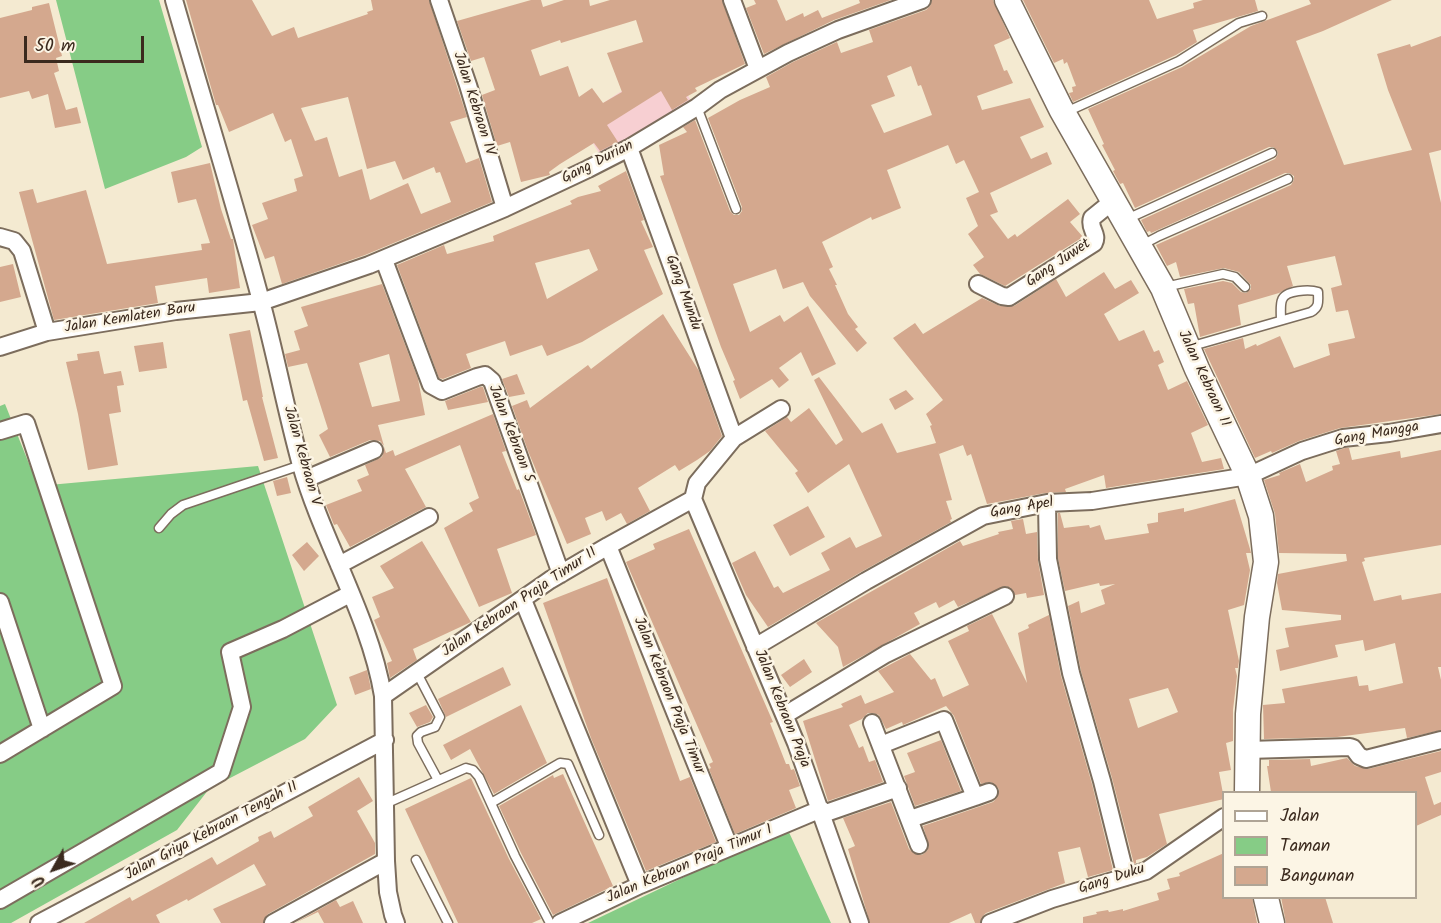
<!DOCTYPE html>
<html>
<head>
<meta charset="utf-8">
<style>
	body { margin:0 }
	#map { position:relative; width:1441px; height:923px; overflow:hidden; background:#f4ead1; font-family:Kalam,sans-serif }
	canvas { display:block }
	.legend { position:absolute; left:1222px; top:791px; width:195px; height:108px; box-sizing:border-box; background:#fcf5e5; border:2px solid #afa495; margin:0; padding:8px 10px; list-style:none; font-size:18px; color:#3b2a1e }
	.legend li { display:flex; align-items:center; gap:12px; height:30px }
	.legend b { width:30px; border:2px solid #afa495 }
	.north { position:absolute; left:24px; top:839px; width:60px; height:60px; -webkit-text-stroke:4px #fcf5e5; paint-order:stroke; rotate:230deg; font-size:16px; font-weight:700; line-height:24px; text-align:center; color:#3b2a1e }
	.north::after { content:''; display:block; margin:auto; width:21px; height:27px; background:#3b2a1e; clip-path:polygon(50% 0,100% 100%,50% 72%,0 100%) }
	.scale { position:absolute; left:24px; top:36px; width:120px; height:27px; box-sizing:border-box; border:3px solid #3b2a1e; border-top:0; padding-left:8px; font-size:18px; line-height:21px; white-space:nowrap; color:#3b2a1e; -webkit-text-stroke:4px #fcf5e5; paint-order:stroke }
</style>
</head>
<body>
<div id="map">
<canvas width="1441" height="923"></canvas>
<ul class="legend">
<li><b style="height:8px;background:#fff"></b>Jalan</li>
<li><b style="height:16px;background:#86cc86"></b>Taman</li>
<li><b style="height:16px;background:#d4a88e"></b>Bangunan</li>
</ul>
<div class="north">U</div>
<div class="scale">50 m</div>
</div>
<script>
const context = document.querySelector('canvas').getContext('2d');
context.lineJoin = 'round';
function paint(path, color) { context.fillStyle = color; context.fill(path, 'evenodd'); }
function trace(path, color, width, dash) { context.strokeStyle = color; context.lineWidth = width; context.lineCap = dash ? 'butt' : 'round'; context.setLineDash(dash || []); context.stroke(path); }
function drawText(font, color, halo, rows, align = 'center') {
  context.font = font + ' Kalam,sans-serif'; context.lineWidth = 5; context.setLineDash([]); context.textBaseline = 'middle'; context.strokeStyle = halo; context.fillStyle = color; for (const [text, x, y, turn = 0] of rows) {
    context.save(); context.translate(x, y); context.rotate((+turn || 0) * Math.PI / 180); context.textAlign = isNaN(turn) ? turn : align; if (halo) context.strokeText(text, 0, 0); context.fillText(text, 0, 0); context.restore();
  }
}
paint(new Path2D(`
	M667,62L697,110L607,166L578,119Z`), '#f7cfd2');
paint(new Path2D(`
	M56,0H159L202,147L186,157L105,189Z
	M5,404L38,486L258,466L337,705L305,739L209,789L177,830L11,923H0V406Z
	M787,828L831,923H588Z`), '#86cc86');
paint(new Path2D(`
	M186,0H252L272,36L294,27L298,38L368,14L367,12L373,10L371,0H429L467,117L450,122L466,163L479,158L492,202L365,255L282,284L274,256L265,259L252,225L268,219L262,203L297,191L294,179L303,176L291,139L285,142L273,113L229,132L218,105H216ZM348,97L367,169L395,161L403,180L434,167L436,173L440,172L451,202L421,214L408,183L370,200L362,169L339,177L327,137L315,141L301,108Z
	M531,0H541L543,7L564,0H589L590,6L610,0H722L745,64L695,88L697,91L686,97L688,100L672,110L661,91L607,125L618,142L600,151L594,143L560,164L549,172L550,175L521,182L510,142L497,146L482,95L495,90L484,57L471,61L457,21ZM636,20L643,42L607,53L622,92L603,103L592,88L579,97L568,66L540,76L531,50L560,40L561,43Z
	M754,0H777L786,21L803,13L804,17L818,10L822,18L860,3L859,0H891L834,20L764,54L746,8L756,4Z
	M932,0H993L1010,38L994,45L1004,71L1007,70L1013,83L977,96L982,110L1030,98L1044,127L1020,137L1031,159L1047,152L1052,164L990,193L998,212L990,215L1008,239L1015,234L1017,237L1068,199L1080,214L1070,222L1083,237L1005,286L980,274L973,265L984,257L968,234L978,226L966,198L979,192L964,160L956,164L948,145L887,170L901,208L872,220L871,217L822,242L833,267L829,269L837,285H835L848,314L858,327L855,329L867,343L857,352L810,296L803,282L783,289L776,269L733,284L750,332L780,315L784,322L808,306L836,364L812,376L801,352L779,368L789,380L779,388L772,379L740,399L733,381L735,380L721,347L660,176L664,175L659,145L687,132L683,127L695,120L730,211L734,215H739L742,211V207L708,118L740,100L770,87L766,77L793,62L837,42L841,53L873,42L869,30L926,10L930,6ZM911,66L918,86L921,85L932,115L884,133L871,105L895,96L887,76Z
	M1023,0H1149L1157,19L1194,8L1193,3L1203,0H1255L1258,11L1193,30L1197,42L1176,55L1073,102L1069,93L1073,92L1072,87L1076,86L1067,62L1064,64L1063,59L1054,63Z
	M1309,0H1392L1323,31L1296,41L1344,165L1412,150L1388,90L1377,54L1410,44L1411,47L1441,36V150L1429,153L1441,203V414L1340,428L1299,441L1272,453L1271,451L1255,458L1204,349L1243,338L1245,349L1256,344L1257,346L1280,336L1294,368L1330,355L1328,344L1355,338L1348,310L1336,312L1331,288L1342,285L1335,256L1287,266L1293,286L1279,293L1238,305L1241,325L1200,337L1194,303L1188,304L1184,289L1223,281L1232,283L1241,292L1246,293L1251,289V285L1239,272L1224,268L1180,277L1176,262L1167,266L1156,245L1291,185L1294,180V176L1289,173H1285L1151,233L1150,231L1147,232L1141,220L1275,159L1278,154L1277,150L1273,147H1269L1135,208L1123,183L1120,184L1113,171L1115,170L1102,145L1104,144L1088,109L1182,67L1251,26L1311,4Z
	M49,3L62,56L56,58L59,71L54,73L66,110L77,107L81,123L55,128L48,94L32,99L29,91L0,98V18L32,10V7Z
	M210,163L221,209L231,239H233L240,288L209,293L207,278L155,286L158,303L54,320L19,192L33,189L37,203L86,190L107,264L202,250L201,244L210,243L196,199L178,203L171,172Z
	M626,171L644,220L641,221L653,247L644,250L663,294L582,342L547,356L542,345L510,356L505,341L466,354L471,368L443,379L439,378L397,265L444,245L447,254L451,253L494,241L493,236L572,204L570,201L578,197L601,191L598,186ZM589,249L598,270L547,299L535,263Z
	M13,264L21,297L0,302V267Z
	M1104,272L1115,289L1131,280L1139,293L1104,314L1119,341L1144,330L1154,352L1159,350L1164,362L1158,365L1168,390L1187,381L1208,425L1191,433L1202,462L1221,458L1224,469L1106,488L1104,475L1065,489L1066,492L1045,493L987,504L971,454L967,456L963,445L939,454L938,450L952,500L946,501L952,519L950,520L951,522L861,572L768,627L746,595L732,563L755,551L774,588L778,586L783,593L830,570L821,553L850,537L856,548L882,536L849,464L808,493L795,473L798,471L765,431L787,417L791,422L809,408L836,445L843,440L814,380L819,377L862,433L882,423L897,453L936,443L930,426L932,425L926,414L943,400L893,338L915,323L923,334L982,298L1000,306H1014L1056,279L1066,297Z
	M382,284L418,379L425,415L378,425L384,446L380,441L370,440L330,457L319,435L328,429L307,363L288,367L285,354L300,350L294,331L308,326L301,307ZM389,354L400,401L372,407L359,363Z
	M663,314L699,371L722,436L710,451L697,460L679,471L675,465L638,488L650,511L627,524L621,513L606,521L602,511L585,518L591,534L567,544L528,451L512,406L527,400L530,408L588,365L591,369Z
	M250,330L263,397H262L278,458L264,461L247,400L243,401L229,334Z
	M163,342L167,368L139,372L134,346Z
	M99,351L104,374L121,371L124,385L117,386L121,412L109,414L118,465L88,470L78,414L66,362L78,360L77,354Z
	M517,374L525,394L509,397L502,379Z
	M480,387H483L488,402L448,410L445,401Z
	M906,390L914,399L895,410L889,399Z
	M493,414L506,451L502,452L517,490L519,489L536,535L497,549L512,593L479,607L444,528L473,511L469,503L479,498L460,445L405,469L426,507L350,547L337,524L334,525L326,505L362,491L357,480L369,475L365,465L382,457L384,447L386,453L393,450L395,456Z
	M1345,448H1349L1352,460L1400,451L1401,458L1441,450V545L1364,558L1365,561L1362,562L1374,601L1401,595L1402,600L1441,593V667H1438L1441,680V730L1407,738L1405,728L1337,737L1264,739L1263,705L1285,703L1282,689L1357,676L1359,686L1368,685L1369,691L1403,683L1395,643L1365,651L1363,640L1335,645L1338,657L1280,671L1276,650L1289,647L1285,628L1341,620V615L1282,610L1277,583L1278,574L1347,561L1346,554L1279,553L1275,514L1264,480L1280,475L1279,473L1300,464L1306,482L1333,470L1332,466L1340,464L1336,451Z
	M287,477L291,493L277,496L273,481Z
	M1235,499L1250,549L1251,553H1246L1250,570L1244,605L1228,610L1239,661L1238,668H1235L1237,676L1233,710V741L1226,743L1231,770L1219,772L1224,799L1159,814L1167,844L1147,857L1136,860V863L1134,864L1112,778L1081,671L1068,606L1079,601L1081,613L1105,604L1101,590L1115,584L1100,586L1099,583L1065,591L1058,558V513H1060L1064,528L1089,525L1090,528L1100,525L1105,540L1149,533L1147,524L1158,522V513L1184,508V512ZM1168,688L1178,712L1138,728L1129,699Z
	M808,506L825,537L790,556L773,525Z
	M1023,519L1026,534L1037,532L1038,561L1044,595L1027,598L1026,593L1015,595L1011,588L1005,586L958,607L954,600L939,608L936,602L914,613L920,624L843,667L838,647L816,623L960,541L963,546L999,534L998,532L1013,529L1011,521Z
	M689,529L773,722L770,723L786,764H789L791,770L794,769L800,786L789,790L796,808L735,834L709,769L711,768L709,764L713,762L626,562L655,549L653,544Z
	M422,541L471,622L413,649L417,660L390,678L387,663L392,661L374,620L380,617L372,597L394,588L380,566Z
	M307,542L319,556L304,571L292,555Z
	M607,578L680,781L690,777L716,842L646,871L591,738L543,603Z
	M992,614L1027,683L1018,633L1029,628L1028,625L1049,615L1061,676L1092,784L1113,870L1088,877L1080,847L1058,852L1065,883L986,913L982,917L980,923H975L971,913L949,923H870L848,849L855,846L843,818L891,802L909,849L917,855H922L927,851L929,846L923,826L993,802L997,798L999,789L991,782L981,784L954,716L946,706L903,725L902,722L886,729L879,715L873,713H868L862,719L849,725L859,748L863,746L869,762L875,760L883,782L828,801L803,721L843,707L841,704L861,695L865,704L894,692L878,671L910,654L931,680L935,678L943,697L969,685L948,641L969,631L967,626Z
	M804,659L812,672L790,687L781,675Z
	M503,667L511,685L446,717L438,699Z
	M367,670L371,689L355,695L349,677Z
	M426,705L433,717L430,722L417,727L409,713Z
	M521,705L547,763L494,794L470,749L451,760L443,745Z
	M941,740L961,791L915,806L904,776L915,772L907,753Z
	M1441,751V772L1425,777L1434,805L1441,802V815L1416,826V792H1271L1267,766H1269V760L1310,759L1311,766L1347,758L1355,766L1368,769Z
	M563,774L613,886L553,915L521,853L499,806L553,775L554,778Z
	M359,777L373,801L357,811L375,843V854L268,914L263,923H221L213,909L266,885L254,864L188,901L187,899L156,915L160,923H84L130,897L132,901L212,857L217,865L259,841L258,837L271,831L274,838L313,816L308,807Z
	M471,778L509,859L541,919L532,923H458L405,809Z
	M1224,853V897H1252L1257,923H1083V917L1097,914L1096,912L1108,910L1109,912L1123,909V911L1159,900L1157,893L1170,889L1167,879L1180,876L1179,873Z
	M1281,897H1325L1333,923H1286Z
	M336,900L340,907L353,901L363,923H324L318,912L295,923Z`), '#d4a88e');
const lane = new Path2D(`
	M697,107L736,209
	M1066,112L1179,61L1239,23L1262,16
	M1127,219L1272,153
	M1140,246L1159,236L1288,179
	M1165,287L1223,274L1235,277L1245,287
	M1189,347L1311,312C1320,307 1318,301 1318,292C1310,289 1285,290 1282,300C1280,305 1281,314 1281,320
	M159,528L171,514L183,505L301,465
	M417,673L440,717L435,727L421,732L417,736L418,743L438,780
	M491,803L560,763L568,764L599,835
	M385,804L466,768L473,770L479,777L515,856L550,923
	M416,860L448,923`);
const street = new Path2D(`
	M174,0C203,101 234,200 261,301C276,356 286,411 301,465C323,542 370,617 383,696L386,861L388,892L393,915L396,923
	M439,0L468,85L505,208
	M732,0L758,69
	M629,148L734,438
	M0,237L14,241L22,251L47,332
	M384,260L431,385L442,391L477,377L485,375L492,381L561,574
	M978,284L1002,296L1009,297L1094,243C1099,234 1088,228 1092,218L1113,201
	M0,347L47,332L176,311L261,302L369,265L505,208L588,169L629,148L697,107L720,90L788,53L838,30L922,0
	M0,431L26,423L113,686L0,754
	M306,479L374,450
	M693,499L796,743L860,923
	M693,499L697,483L734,438L781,409
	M1047,503L1048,559L1071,673L1102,781L1126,877
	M608,546L729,846
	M339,565L429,517
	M523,600L640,885
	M0,602L42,729
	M755,647L866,581L983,516L1047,503L1092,501L1248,476L1302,451L1343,438L1389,433L1441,424
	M383,696L550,580L608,546L693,499
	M785,715L886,654L1005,596
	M872,723L919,845
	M881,745L944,720L975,797L910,819
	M1248,750L1350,747L1353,748L1359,756L1366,759L1441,740
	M975,797L989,792
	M823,814L898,788
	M0,900L221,772L242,707L230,652L283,629L350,594
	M39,923L385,740
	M273,923L386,861
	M560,923L640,885L821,809
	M990,923L1052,899L1146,871L1224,817`);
const secondary = new Path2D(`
	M1007,0L1061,109L1163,288L1197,369L1248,476L1261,516L1266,562L1257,617L1248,714L1247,792
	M1266,898L1272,923`);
trace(lane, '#7c6d5d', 11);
trace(street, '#7c6d5d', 20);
trace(secondary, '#7c6d5d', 27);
trace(lane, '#fff', 8);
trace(street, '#fff', 16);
trace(secondary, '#fff', 24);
drawText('15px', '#3b2a1e', '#fcf5e5', [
	["Jalan Kebraon IV",473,104,72],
	["Gang Durian",598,163,-27],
	["Gang Juwet",1059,264,-34],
	["Gang Mundu",682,293,70],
	["Jalan Kemlaten Baru",130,319,-9],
	["Jalan Kebraon II",1203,379,65],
	["Jalan Kebraon 5",510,434,69],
	["Gang Mangga",1377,435,-10],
	["Jalan Kebraon V",301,456,74],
	["Gang Apel",1022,509,-10],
	["Jalan Kebraon Praja Timur II",520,603,-34],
	["Jalan Kebraon Praja Timur",668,696,68],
	["Jalan Kebraon Praja",781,709,68],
	["Jalan Griya Kebraon Tengah II",212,832,-28],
	["Jalan Kebraon Praja Timur I",690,865,-23],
	["Gang Duku",1112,880,-18]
]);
</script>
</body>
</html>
